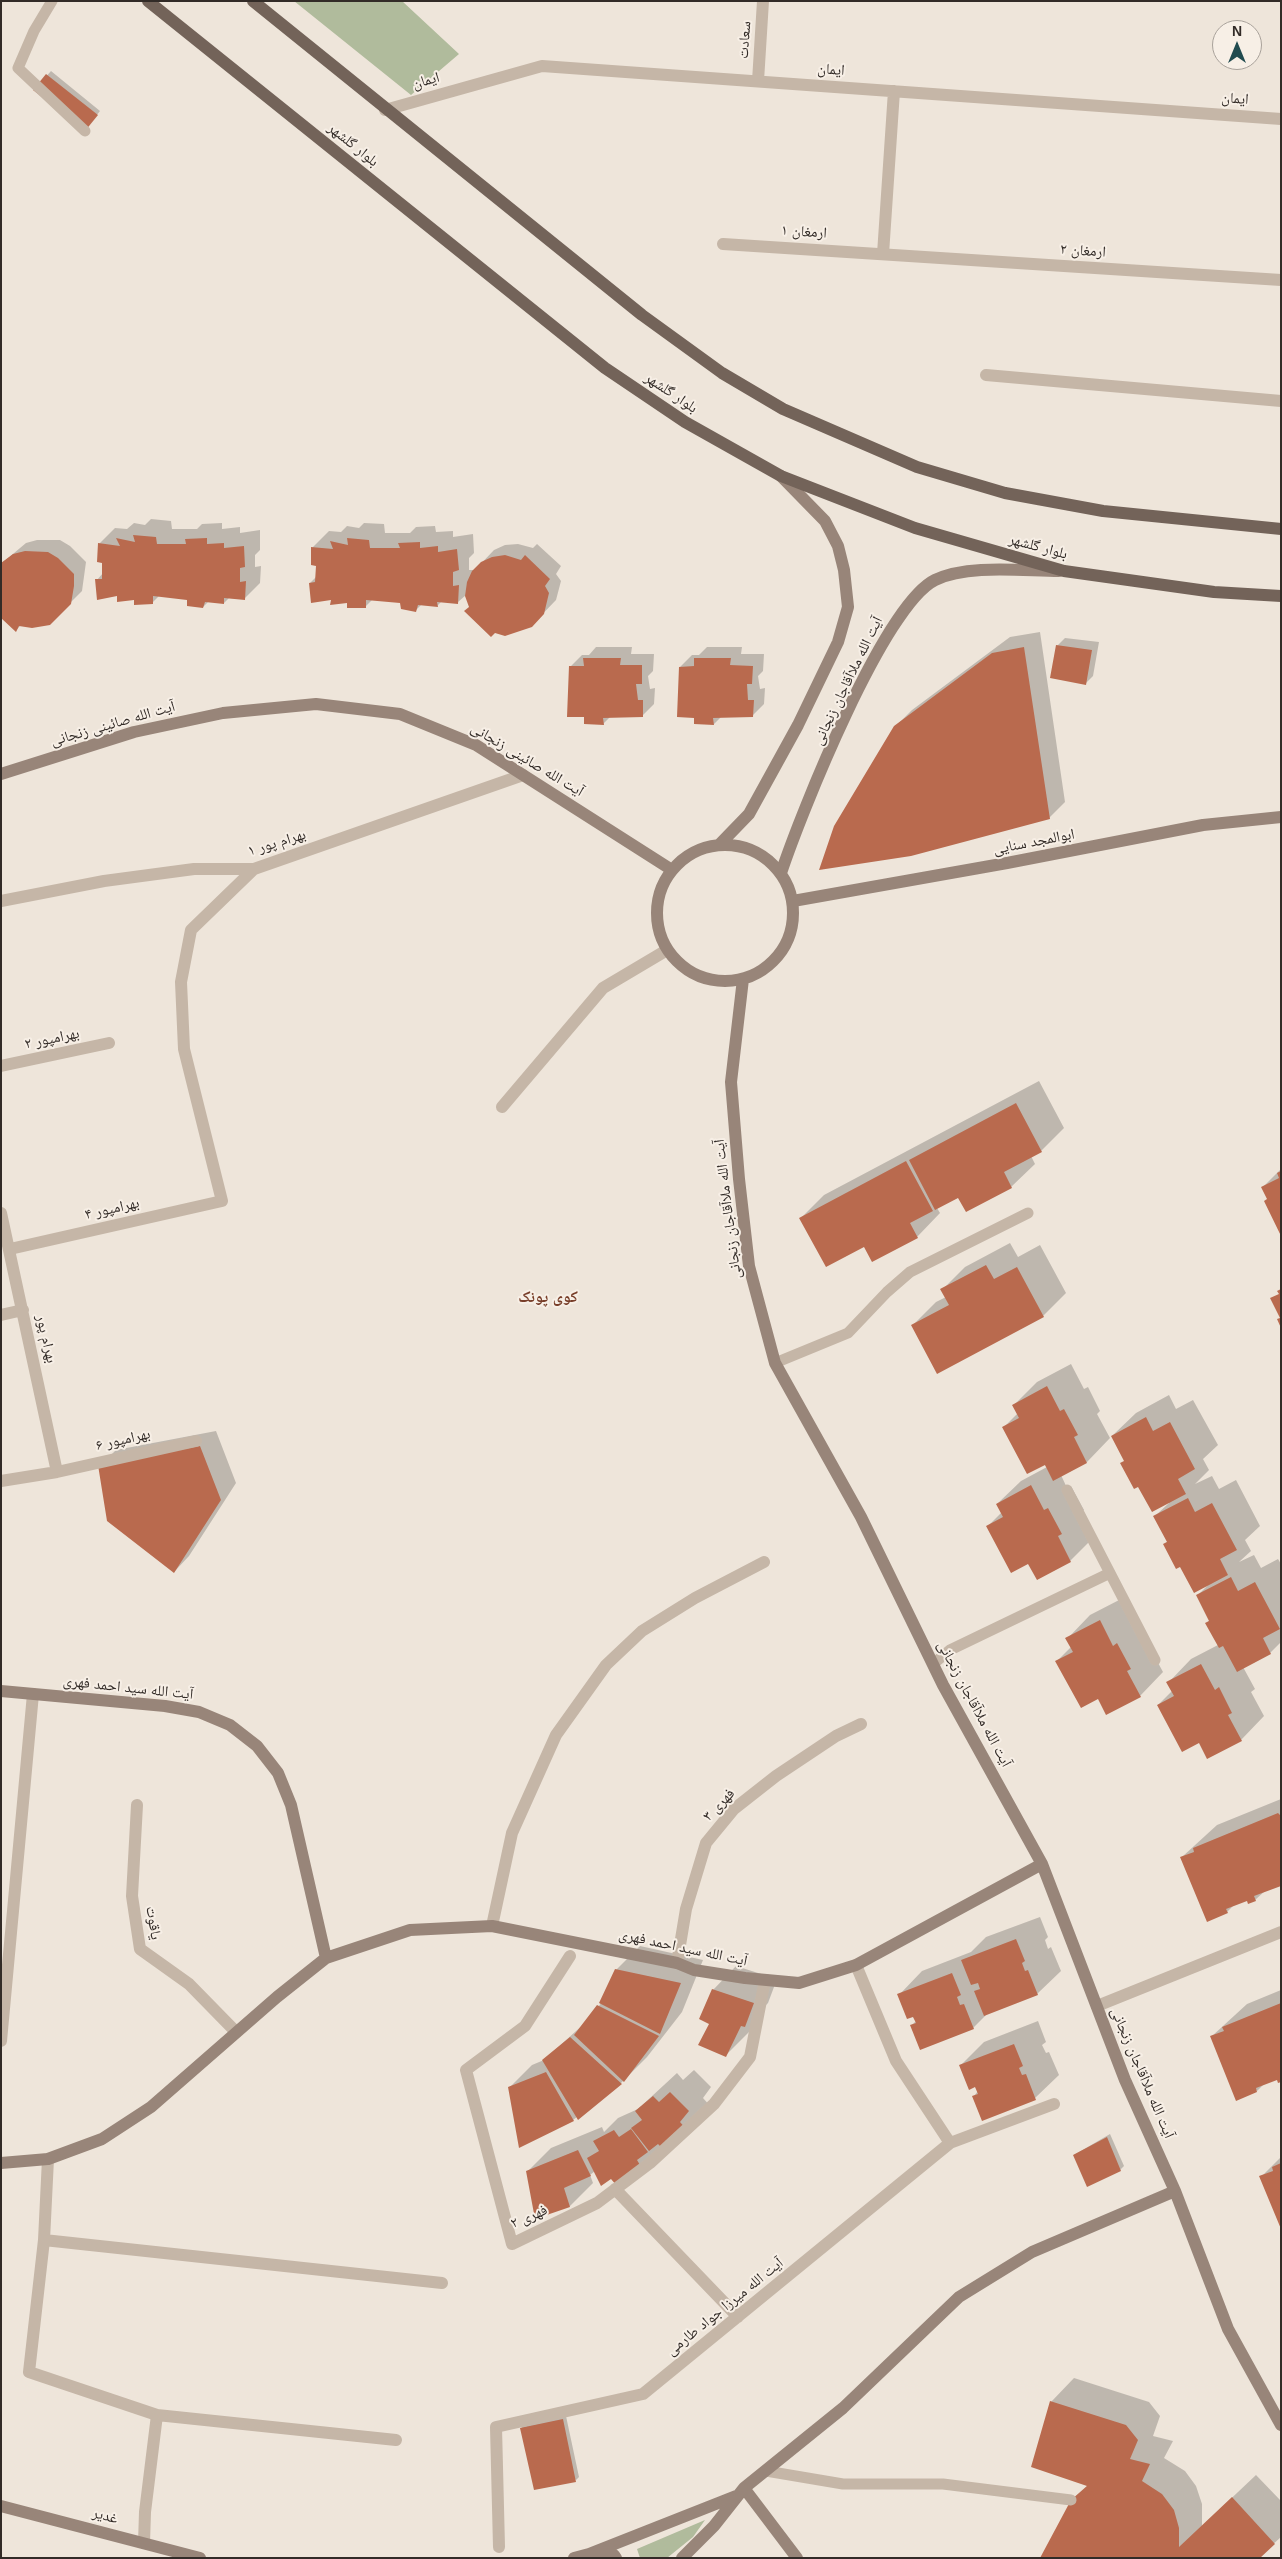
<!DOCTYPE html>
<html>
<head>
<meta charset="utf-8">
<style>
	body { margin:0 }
	#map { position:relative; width:1282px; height:2559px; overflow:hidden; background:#eee5da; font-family:Helvetica,sans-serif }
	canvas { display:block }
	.frame { position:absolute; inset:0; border:2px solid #322b27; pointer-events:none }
	.north { position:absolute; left:1212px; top:20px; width:50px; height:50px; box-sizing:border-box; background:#f7efe6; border:1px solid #a8a19a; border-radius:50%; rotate:0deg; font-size:14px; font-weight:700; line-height:20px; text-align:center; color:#322b27 }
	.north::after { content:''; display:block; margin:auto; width:18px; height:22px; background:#214b4f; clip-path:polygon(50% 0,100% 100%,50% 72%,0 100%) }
</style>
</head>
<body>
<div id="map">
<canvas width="1282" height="2559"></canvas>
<div class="frame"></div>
<div class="north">N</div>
</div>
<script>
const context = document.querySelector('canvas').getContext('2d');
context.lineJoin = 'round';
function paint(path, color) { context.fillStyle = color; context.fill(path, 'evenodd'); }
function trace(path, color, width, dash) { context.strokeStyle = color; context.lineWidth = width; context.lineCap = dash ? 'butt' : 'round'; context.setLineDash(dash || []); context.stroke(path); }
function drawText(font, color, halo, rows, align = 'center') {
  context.font = font + ' Helvetica,"Noto Naskh Arabic",sans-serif'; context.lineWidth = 4; context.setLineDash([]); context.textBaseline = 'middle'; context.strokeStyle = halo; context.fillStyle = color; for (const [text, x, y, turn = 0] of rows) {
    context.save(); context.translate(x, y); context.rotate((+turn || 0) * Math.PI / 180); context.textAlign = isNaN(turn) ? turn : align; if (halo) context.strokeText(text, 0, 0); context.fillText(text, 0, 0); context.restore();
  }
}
paint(new Path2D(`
	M294,1H402L459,54L411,95Z
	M705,2520L693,2537L667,2558H640L637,2549Z`), '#b0bb9c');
paint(new Path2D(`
	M51,71L100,111L88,126L35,89Z
	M151,519L171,521L172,529H197L202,524L222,523V529L240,527V533L260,530V550L255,555V567L261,566L260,583L244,599L229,598L224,603L209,601L203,607L188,598L160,595L152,603L119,595L97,580L103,573L104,561L99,544L115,528L127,529L134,523L145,525Z
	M364,523L384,524L385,533H410L416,527L435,526L436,532L453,531V537L473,534L474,553L469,558V570H475L494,550L505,545L518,544L533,548L537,544L561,566L556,574L561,581L556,600L531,626L505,635L470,607L466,595L458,602L442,601L437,606L422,604L416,610L401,602L373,599L365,607L348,602L310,583L316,577L317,565L312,564L313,547L329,531L341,532L347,526L359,528Z
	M37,540H60L70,546L86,562L82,591L49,624L21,625L16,630L1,564L26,543Z
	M1040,632L1065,802L1049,818L895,727L912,710L1010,637Z
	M1065,638L1099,642L1093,676L1085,684L1057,646Z
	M596,647H632L631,654H654L653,671L648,676L650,689L655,688L654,704L642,716L610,717L603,724L585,716L570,667L582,655H589Z
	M707,647H742L741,654H764L763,671L758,676L760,689L765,688L764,704L752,716L721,717L714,724L695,717L680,667L692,655H699Z
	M1039,1081L1064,1128L1041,1151L1031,1156L1035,1164L1011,1187L959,1197L937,1208L940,1213L917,1237L864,1245L801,1218L824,1195Z
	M1281,1169V1233L1263,1187Z
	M1010,1243L1018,1257L1040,1245L1066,1293L1043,1316L912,1326L936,1302L946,1297L942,1290L965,1267Z
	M1071,1364L1084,1389L1088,1387L1100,1411L1097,1414L1110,1438L1087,1462L1061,1475L1067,1488L1071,1486L1084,1510L1081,1513L1094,1537L1070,1561L1037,1578L1029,1562L988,1526L1002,1512L997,1504L1021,1481L1047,1467L1004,1427L1018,1413L1014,1405L1037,1382Z
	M1169,1395L1176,1409L1193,1400L1218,1445L1203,1459L1209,1470L1195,1484L1212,1476L1219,1489L1236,1480L1260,1526L1245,1540L1251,1551L1239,1562L1254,1555L1261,1568L1278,1559L1281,1564V1642L1270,1653L1243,1667L1255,1689L1251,1692L1264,1716L1241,1740L1200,1742L1158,1705L1172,1691L1168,1683L1191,1659L1218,1645L1207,1623L1210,1620L1197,1596L1209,1584L1181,1566L1164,1544L1168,1541L1155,1516L1169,1503L1125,1460L1112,1436L1136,1413Z
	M216,1431L236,1483L189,1556L174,1572L100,1466L116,1450Z
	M1123,1598L1163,1672L1140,1696L1098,1697L1057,1661L1071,1647L1067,1639L1090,1615Z
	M1281,1799V1884L1265,1891L1255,1900L1248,1899L1235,1904L1227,1912L1182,1857L1217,1825Z
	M1040,1917L1048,1937L1045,1940L1048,1949L1051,1947L1061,1971L1037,1994L988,2013L973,2028L912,2025L916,2021L899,1995L922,1971L971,1952L986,1937Z
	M640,1946L703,1960L682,2012L647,2057L621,2083L573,2120L520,2146L509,2088L532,2065L544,2060L586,2022L602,2002L616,1970Z
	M736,1966L777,1979L768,2003L759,2012L749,2032L726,2055L710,2023L713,1990Z
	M1281,1990V2081L1277,2078L1264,2084L1257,2091L1211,2037L1247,2004Z
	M1038,2021L1046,2042L1042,2045L1046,2053L1049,2052L1059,2075L1035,2098L983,2119L974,2096L978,2091L961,2065L984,2042Z
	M694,2070L711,2087L703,2098L711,2107L642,2169L612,2178L595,2171L590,2175L593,2183L570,2206L536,2217L527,2172L551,2148L602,2127L604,2132L618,2118L638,2109L677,2073L683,2080Z
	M1110,2134L1124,2166L1120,2170L1074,2155Z
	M1281,2157V2226L1261,2177Z
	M1074,2378L1149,2402L1160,2416L1153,2436L1173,2441L1164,2458L1185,2471L1196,2486L1202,2504V2526L1256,2475L1281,2501V2537L1258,2558H1041L1072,2500L1088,2485L1051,2402Z
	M566,2416L579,2477L576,2480L521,2428L524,2425Z`), '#0003');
paint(new Path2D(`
	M46,74L98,115L85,131L33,90Z
	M133,535L156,537L157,544H186L185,539L207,538V544L224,543V548L244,546L245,567L240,568V582L246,581L245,600L224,598V604L205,602L203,608L187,606V600L153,596V604L134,605V600L117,602V596L97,600L95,579H102V563L97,562L98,543L120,546L116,538L135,542Z
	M347,538L369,540L370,548H400L398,543L420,542V548L438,546V552L457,549L459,570L453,572V586L459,585L458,604L437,602L438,607L418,605L416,612L401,609L400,603L366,600V608H347V603L330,605L331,600L311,603L309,583L315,582L316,566L311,565V547L333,549L330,541L348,545Z
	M25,551L48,552L58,558L74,574V586L71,604L50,625L32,628L19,626L16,632L1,618V563L13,554Z
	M505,555L521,560L525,555L550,579L545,586L549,593L544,614L532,627L505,636L495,633L491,637L464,611L469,607L465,596L467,582L472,571L481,562L492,557Z
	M1056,645L1092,650L1086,685L1050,678Z
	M1024,647L1050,819L911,856L819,870L834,826L894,726L992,653Z
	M583,658H621L620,665H642V684H636L638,700H643V717L603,718L604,725L584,724V717H567L569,666H584Z
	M694,658H731L730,665L753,666L752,684H747L748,700H754L753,717L713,718L714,725L694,724V718L677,717L679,667L694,666Z
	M1016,1103L1042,1152L1004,1172L1012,1188L966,1212L958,1198L935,1210L909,1160Z
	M906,1161L933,1211L910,1223L918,1238L872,1262L864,1247L826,1267L799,1218Z
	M1281,1171V1236L1264,1201L1267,1199L1261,1187L1279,1178L1277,1173Z
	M986,1265L994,1279L1017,1267L1044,1317L937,1374L911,1325L949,1305L940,1289Z
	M1281,1289V1328L1277,1319L1280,1318L1270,1298L1279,1294L1277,1291Z
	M1047,1386L1060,1411L1064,1409L1078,1435L1074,1437L1087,1463L1053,1481L1045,1465L1027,1474L1002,1427L1019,1418L1012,1405Z
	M1146,1417L1153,1431L1170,1422L1195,1469L1178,1479L1186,1494L1152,1512L1138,1487L1134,1489L1120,1463L1124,1461L1111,1436Z
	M200,1446L221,1500L174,1573L107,1521L98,1465Z
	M1031,1485L1044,1510L1048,1508L1062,1534L1058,1536L1071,1562L1037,1580L1028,1564L1011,1573L986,1526L1003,1517L996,1504Z
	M1188,1498L1195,1512L1212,1503L1237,1550L1220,1559L1228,1575L1194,1593L1180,1567L1176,1569L1163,1544L1167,1542L1153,1516Z
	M1231,1577L1238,1591L1255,1582L1280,1629L1263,1638L1271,1654L1237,1672L1223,1646L1219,1648L1205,1623L1209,1621L1196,1595Z
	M1100,1620L1113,1646L1117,1643L1131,1669L1127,1671L1141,1697L1106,1715L1098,1699L1081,1708L1055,1661L1073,1652L1065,1638Z
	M1201,1664L1215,1690L1219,1687L1232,1713L1228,1715L1242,1741L1207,1759L1199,1743L1182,1752L1157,1705L1174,1696L1166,1682Z
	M1278,1813L1281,1816V1886L1254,1896L1256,1901L1248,1904L1247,1901L1226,1909L1228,1913L1207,1922L1180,1857L1194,1852L1193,1848Z
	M1016,1939L1025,1961L1022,1963L1025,1971L1028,1970L1038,1995L984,2016L974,1991L980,1989L978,1983L971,1985L961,1960Z
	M615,1969L681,1983L660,2034L599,2003Z
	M952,1973L961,1995L957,1997L960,2005L964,2004L974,2029L920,2050L910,2025L916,2023L913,2017L907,2019L897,1994Z
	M712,1989L754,2003L745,2027L741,2026L726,2057L698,2045L709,2024L699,2019Z
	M1281,2003V2082L1278,2083L1277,2080L1256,2088L1257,2092L1236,2101L1210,2036L1224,2031L1222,2027Z
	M597,2005L659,2036L624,2082L574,2035Z
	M570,2037L622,2084L578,2120L542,2060Z
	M1014,2044L1023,2066L1019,2068L1022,2075L1026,2074L1036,2100L982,2121L972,2096L978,2094L975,2087L969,2090L959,2065Z
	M546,2072L574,2121L519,2148L508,2087Z
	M670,2092L689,2111L680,2122L688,2131L665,2151L658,2144L649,2151L631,2128L642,2120L635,2111L653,2096L659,2102Z
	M631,2129L648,2152L637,2160L643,2170L617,2186L611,2179L601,2186L587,2158L599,2151L593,2141L614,2130L619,2137Z
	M1107,2137L1121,2171L1087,2187L1073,2155Z
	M578,2150L591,2176L564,2188L570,2207L535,2219L526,2171Z
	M1281,2163V2229L1259,2176L1273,2171L1272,2167Z
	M1050,2401L1126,2425L1138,2440L1130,2459L1150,2464L1142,2481L1162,2494L1174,2510L1179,2528V2547L1232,2497L1275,2544L1260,2558H1040L1071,2500L1087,2486L1031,2467Z
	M563,2419L576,2482L534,2490L520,2428Z`), '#b96a4e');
trace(new Path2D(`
	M52,1L34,31L18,68L85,131
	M775,1363L848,1333L887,1292L910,1272L1028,1213
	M1067,1490L1155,1660
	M933,1664L950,1650L1110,1573
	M766,2471L843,2484H943L1071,2500`), '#c5b6a7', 11);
trace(new Path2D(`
	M758,81L763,1
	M385,110L542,66L1281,119
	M723,244L1281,280
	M883,254L894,91
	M986,375L1281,401
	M1,901L104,881L194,869H254L523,775
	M1,1066L109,1043
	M502,1107L603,988L667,950
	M1,1213L57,1472
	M10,1249L222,1201L184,1049L181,982L191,930L254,869
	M1,1315L23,1310
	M1,1481L57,1472L196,1441
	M137,1805L132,1896L140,1949L189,1984L236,2032
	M492,1926L512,1833L556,1735L606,1665L642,1631L695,1598L764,1562
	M570,1956L525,2026L466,2070L512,2244L597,2203L650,2163L714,2104L750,2057L765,1980
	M677,1963L686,1909L706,1843L734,1809L776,1776L836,1736L861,1724
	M856,1965L896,2061L950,2143
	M1097,2006L1281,1932
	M1,2041L33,1694
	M48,2159L44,2240L29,2372L157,2415
	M615,2189L738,2317
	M44,2240L442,2283
	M144,2543L145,2512L157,2415L396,2440
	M499,2547L496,2427L643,2394L950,2143L1054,2104`), '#c5b6a7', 12);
trace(new Path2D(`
	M1,774L134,732L223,713L316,704L400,714L476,745L672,870
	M657 913a68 68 0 1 1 136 0a68 68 0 1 1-136 0Z
	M719,845L749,814L798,725L838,642L848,607L844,570L838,546L825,521L781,476
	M781,873C801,813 884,605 935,580C968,564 1023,571 1059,571
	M793,901L1007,863L1203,825L1281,817
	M743,979L731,1082L739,1179L749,1266L775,1363L861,1517L943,1685L1042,1864L1125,2080L1175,2191L1228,2329L1281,2425
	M1,1691L165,1706L199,1712L230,1725L257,1746L278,1773L291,1805L326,1958
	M1,2163L48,2159L102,2139L151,2107L277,1997L326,1958L410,1930L492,1926L677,1963L694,1970L745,1978L799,1983L856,1965L1042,1864
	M744,2488L797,2558
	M1,2506L200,2558
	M589,2554L736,2496
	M574,2558L589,2554L614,2555L616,2558
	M682,2558L714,2526L744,2488L843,2408L959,2297L1032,2252L1175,2191`), '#988579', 12);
trace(new Path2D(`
	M148,1L605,368L685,422L781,476L915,528L1064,571L1214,592L1281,596
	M253,1L642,315L722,373L783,409L917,467L1005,493L1103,511L1281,529`), '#736359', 12);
drawText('15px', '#322b27', '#f7efe6', [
	["سعادت",745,40,-86],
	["ایمان",831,70,4],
	["ایمان",426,81,-16],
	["ایمان",1235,99,4],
	["بلوار گلشهر",353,145,39],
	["ارمغان ۱",804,232,4],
	["ارمغان ۲",1083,251,4],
	["بلوار گلشهر",671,393,34],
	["بلوار گلشهر",1038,547,15],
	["آیت الله ملاآقاجان زنجانی",848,681,-64],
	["آیت الله صائینی زنجانی",113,724,-16],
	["آیت الله صائینی زنجانی",527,760,31],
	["ابوالمجد سنایی",1034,842,-11],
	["بهرام پور ۱",277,843,-17],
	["بهرامپور ۲",52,1039,-12],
	["بهرامپور ۴",112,1209,-13],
	["آیت الله ملاآقاجان زنجانی",728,1209,-97],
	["بهرام پور",46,1339,77],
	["بهرامپور ۶",123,1440,-13],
	["آیت الله سید احمد فهری",128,1688,6],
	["آیت الله ملاآقاجان زنجانی",974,1704,62],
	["فهری ۳",719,1805,-46],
	["یاقوت",153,1923,81],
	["آیت الله سید احمد فهری",683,1948,12],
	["آیت الله ملاآقاجان زنجانی",1142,2073,67],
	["فهری ۲",529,2217,-23],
	["آیت الله میرزا جواد طارمی",725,2307,-39],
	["غدیر",105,2516,15]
]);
drawText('bold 16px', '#783e29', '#f7efe6', [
	["کوی پونک",548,1298]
]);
</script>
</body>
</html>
